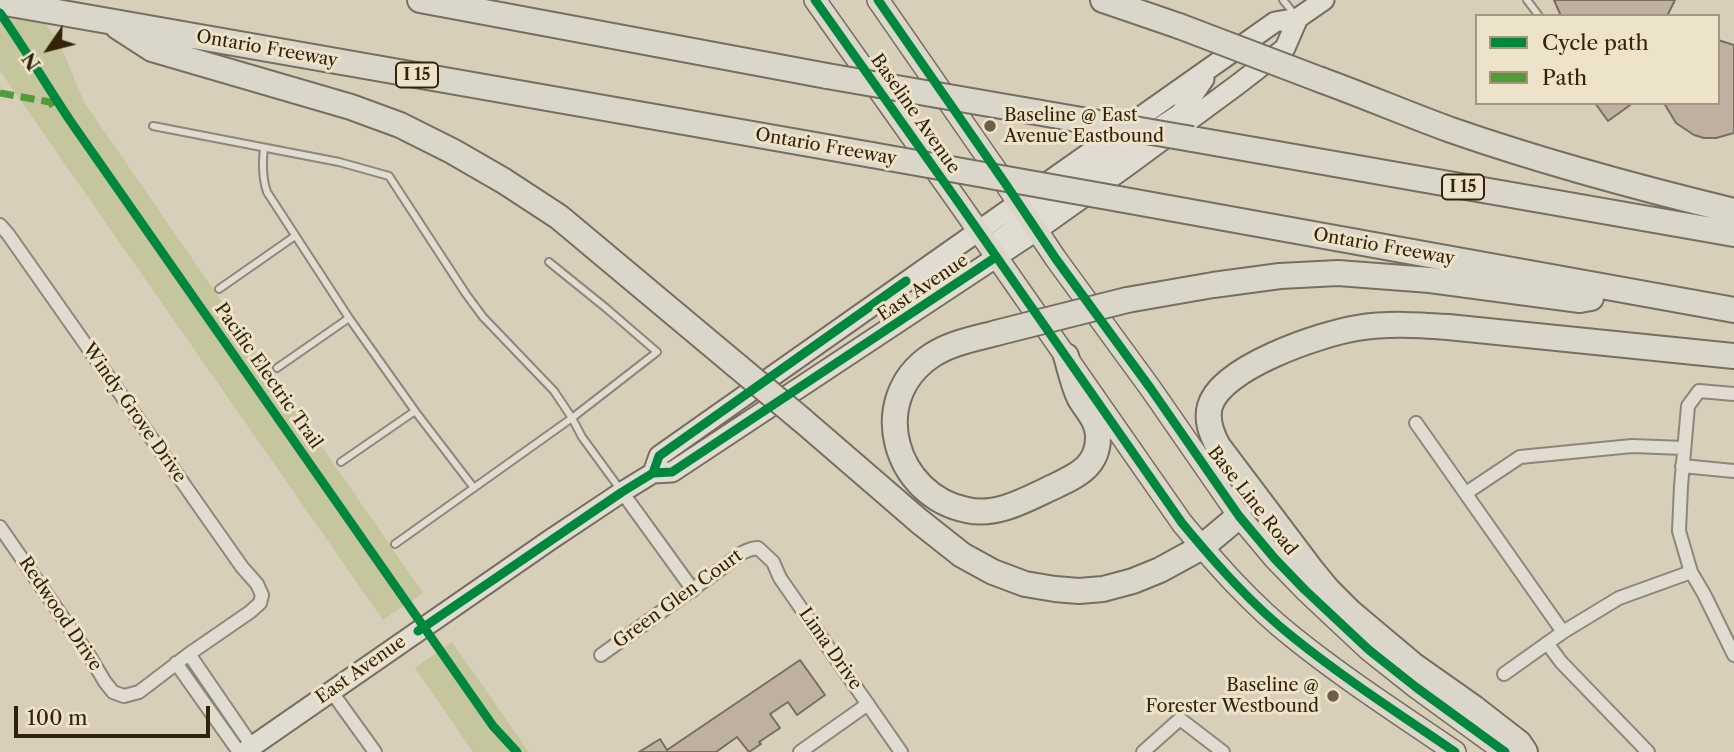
<!DOCTYPE html>
<html>
<head>
<meta charset="utf-8">
<style>
	body { margin:0 }
	#map { position:relative; width:1734px; height:752px; overflow:hidden; background:#d7cfba; font-family:"Libre Caslon Text",serif }
	canvas { display:block }
	.legend { position:absolute; left:1475px; top:14px; width:245px; height:91px; box-sizing:border-box; background:#ede3ca; border:2px solid #a3967d; margin:0; padding:9px 12px; list-style:none; font-size:21px; color:#352309 }
	.legend li { display:flex; align-items:center; gap:14px; height:35px }
	.legend b { width:35px; border:2px solid #a3967d }
	.north { position:absolute; left:14px; top:14px; width:70px; height:70px; -webkit-text-stroke:5px #ede3ca; paint-order:stroke; rotate:235deg; font-size:19px; font-weight:700; line-height:28px; text-align:center; color:#352309 }
	.north::after { content:''; display:block; margin:auto; width:24px; height:32px; background:#352309; clip-path:polygon(50% 0,100% 100%,50% 72%,0 100%) }
	.scale { position:absolute; left:14px; top:706px; width:196px; height:32px; box-sizing:border-box; border:4px solid #352309; border-top:0; padding-left:9px; font-size:21px; line-height:24px; white-space:nowrap; color:#352309; -webkit-text-stroke:5px #ede3ca; paint-order:stroke }
</style>
</head>
<body>
<div id="map">
<canvas width="1734" height="752"></canvas>
<ul class="legend">
<li><b style="height:9px;background:#00873e"></b>Cycle path</li>
<li><b style="height:9px;background:#519b3b"></b>Path</li>
</ul>
<div class="north">N</div>
<div class="scale">100 m</div>
</div>
<script>
const context = document.querySelector('canvas').getContext('2d');
context.lineJoin = 'round';
function paint(path, color) { context.fillStyle = color; context.fill(path, 'evenodd'); }
function trace(path, color, width, dash) { context.strokeStyle = color; context.lineWidth = width; context.lineCap = dash ? 'butt' : 'round'; context.setLineDash(dash || []); context.stroke(path); }
function drawText(font, color, halo, rows, align = 'center') {
  context.font = font + ' "Libre Caslon Text",serif'; context.lineWidth = 6; context.setLineDash([]); context.textBaseline = 'middle'; context.strokeStyle = halo; context.fillStyle = color; for (const [text, x, y, turn = 0] of rows) {
    context.save(); context.translate(x, y); context.rotate((+turn || 0) * Math.PI / 180); context.textAlign = isNaN(turn) ? turn : align; if (halo) context.strokeText(text, 0, 0); context.fillText(text, 0, 0); context.restore();
  }
}
paint(new Path2D(`
	M0,0H28L59,42L84,102L423,593L383,620L0,71Z
	M452,642L529,752H473L415,668Z`), '#c5c59e');
const building = new Path2D(`
	M1554,0H1675L1667,16H1561Z
	M1718,40L1734,45V133L1716,138H1704L1694,135L1676,123L1664,103H1718Z
	M1595,103H1633L1608,121Z
	M800,660L825,695L797,715L788,702L770,714L780,728L759,742L761,744L749,752L737,737L716,752H639L660,739L667,750Z`);
paint(building, '#c0b0a1');
trace(building, '#766f60', 2);
const lane = new Path2D(`
	M1283,0L1295,15
	M1527,0L1539,16
	M153,126L339,162L389,176L466,294L483,317L554,391L572,418L582,437L620,489
	M264,148C262,164 262,177 267,192L349,318L415,411L474,488
	M219,289L295,236
	M277,368L349,318
	M341,462L415,411
	M395,544L572,418L657,352L606,308L549,262`);
const street = new Path2D(`
	M0,225L8,234L242,567L257,584L262,595L260,603L250,612L189,654L139,692L124,696L113,692L105,682L90,657L0,527
	M1734,394L1699,391L1688,406L1681,486L1679,531L1691,572L1704,594L1734,655
	M1416,423L1563,632
	M1682,466L1734,471
	M622,492L693,590
	M1466,493L1520,457L1632,446L1684,448
	M1547,643L1561,662L1648,752
	M189,654L252,746
	M601,655L722,568C734,559 743,549 758,548L773,562L780,578L901,752
	M176,663L239,752
	M1504,674L1563,632L1619,598L1691,572
	M331,691L375,752
	M800,752L868,704
	M1143,752L1180,719L1223,752`);
const secondary = new Path2D(`
	M992,245L1119,154L1180,114L1204,79
	M653,473L659,456L1275,22L1298,18L1324,0
	M244,752L550,540L622,492L653,473L672,472L1036,231L1126,167L1237,85L1285,48L1298,18`);
const primary = new Path2D(`
	M815,0L961,206L1182,523C1216,564 1252,605 1294,638C1345,679 1401,715 1455,752
	M878,0L1007,186L1056,259L1151,389L1239,516L1275,559L1305,590L1369,650L1417,688L1505,752`);
const highway = new Path2D(`
	M420,0L827,76
	M1103,0L1179,26
	M0,2L872,155
	M118,27L152,49L351,107L400,125L452,151L504,181L559,217L736,365
	M1321,80C1365,96 1407,114 1451,130C1543,162 1639,188 1734,211
	M1192,139L1734,234
	M1119,199L1734,310
	M1127,300L1213,285L1280,276L1338,273L1430,280L1580,300L1591,298
	M996,333C974,339 950,343 931,356C866,400 895,496 967,510C997,517 1027,499 1053,487C1078,475 1099,466 1098,435C1097,419 1086,410 1079,397C1073,384 1070,369 1066,356
	M802,420L919,521L962,555L993,572L1025,584L1055,589L1079,591L1103,589L1133,581L1160,570L1202,547L1239,516
	M1525,752L1519,743L1474,708L1413,665L1350,612L1328,590L1310,568L1218,446C1211,433 1206,420 1210,406C1221,367 1321,334 1357,328C1388,323 1418,325 1448,327L1734,356`);
trace(lane, '#8e8677', 10);
trace(street, '#8e8677', 16);
trace(secondary, '#766f60', 23);
trace(primary, '#766f60', 24);
trace(highway, '#766f60', 28);
trace(lane, '#e0dcd1', 6);
trace(street, '#e0dcd1', 12);
trace(secondary, '#e0dcd1', 19);
trace(primary, '#dad6c9', 21);
trace(highway, '#dad6c9', 24);
const highwayBridge = new Path2D(`
	M1179,26L1321,80
	M827,76L1192,139
	M872,155L1119,199
	M996,333L1127,300
	M736,365L802,420`);
trace(highwayBridge, '#766f60', 28, []);
trace(highwayBridge, '#dad6c9', 24);
trace(new Path2D(`
	M0,93L50,102L57,112`), '#519b3b', 7, [14, 7]);
trace(new Path2D(`
	M815,0L961,206L1182,523C1216,564 1252,605 1294,638C1345,679 1401,715 1455,752
	M878,0L1007,186L1056,259L1151,389L1239,516L1275,559L1305,590L1369,650L1417,688L1505,752
	M0,13C25,49 47,86 71,122L493,726L517,752
	M653,473L659,456L906,281
	M418,631L622,492L653,473L672,472L996,257`), '#00873e', 9);
for (const [x, y, r, color] of [
	[990,126,7,"#6e5f47"],
	[1333,696,7,"#6e5f47"]
]) { const dot = new Path2D(); dot.arc(x, y, r, 0, 2 * Math.PI); context.fillStyle = color; context.fill(dot); trace(dot, '#ede3ca', 2.5); }
for (const [x, y, w] of [
	[417,75,42],
	[1463,187,42]
]) { const box = new Path2D(); box.roundRect(x - w / 2, y - 12.5, w, 25, 5); context.fillStyle = '#ede3ca'; context.fill(box); trace(box, '#352309', 2); }
drawText('bold 16px', '#352309', null, [
	["I 15",417,75],
	["I 15",1463,187]
]);
drawText('18px', '#352309', '#ede3ca', [
	["Ontario Freeway",267,49,10],
	["Baseline Avenue",915,114,55],
	["Ontario Freeway",826,147,10],
	["Ontario Freeway",1384,247,10],
	["East Avenue",923,288,-34],
	["Pacific Electric Trail",268,376,55],
	["Windy Grove Drive",134,413,55],
	["Base Line Road",1252,501,52],
	["Green Glen Court",678,599,-36],
	["Redwood Drive",60,614,56],
	["Lima Drive",830,649,55],
	["East Avenue",361,670,-35]
]);
drawText('18px', '#352309', '#ede3ca', [
	["Baseline @ East",1004,116],
	["Avenue Eastbound",1004,137],
	["Baseline @",1319,686,"right"],
	["Forester Westbound",1319,707,"right"]
], 'left');
</script>
</body>
</html>
